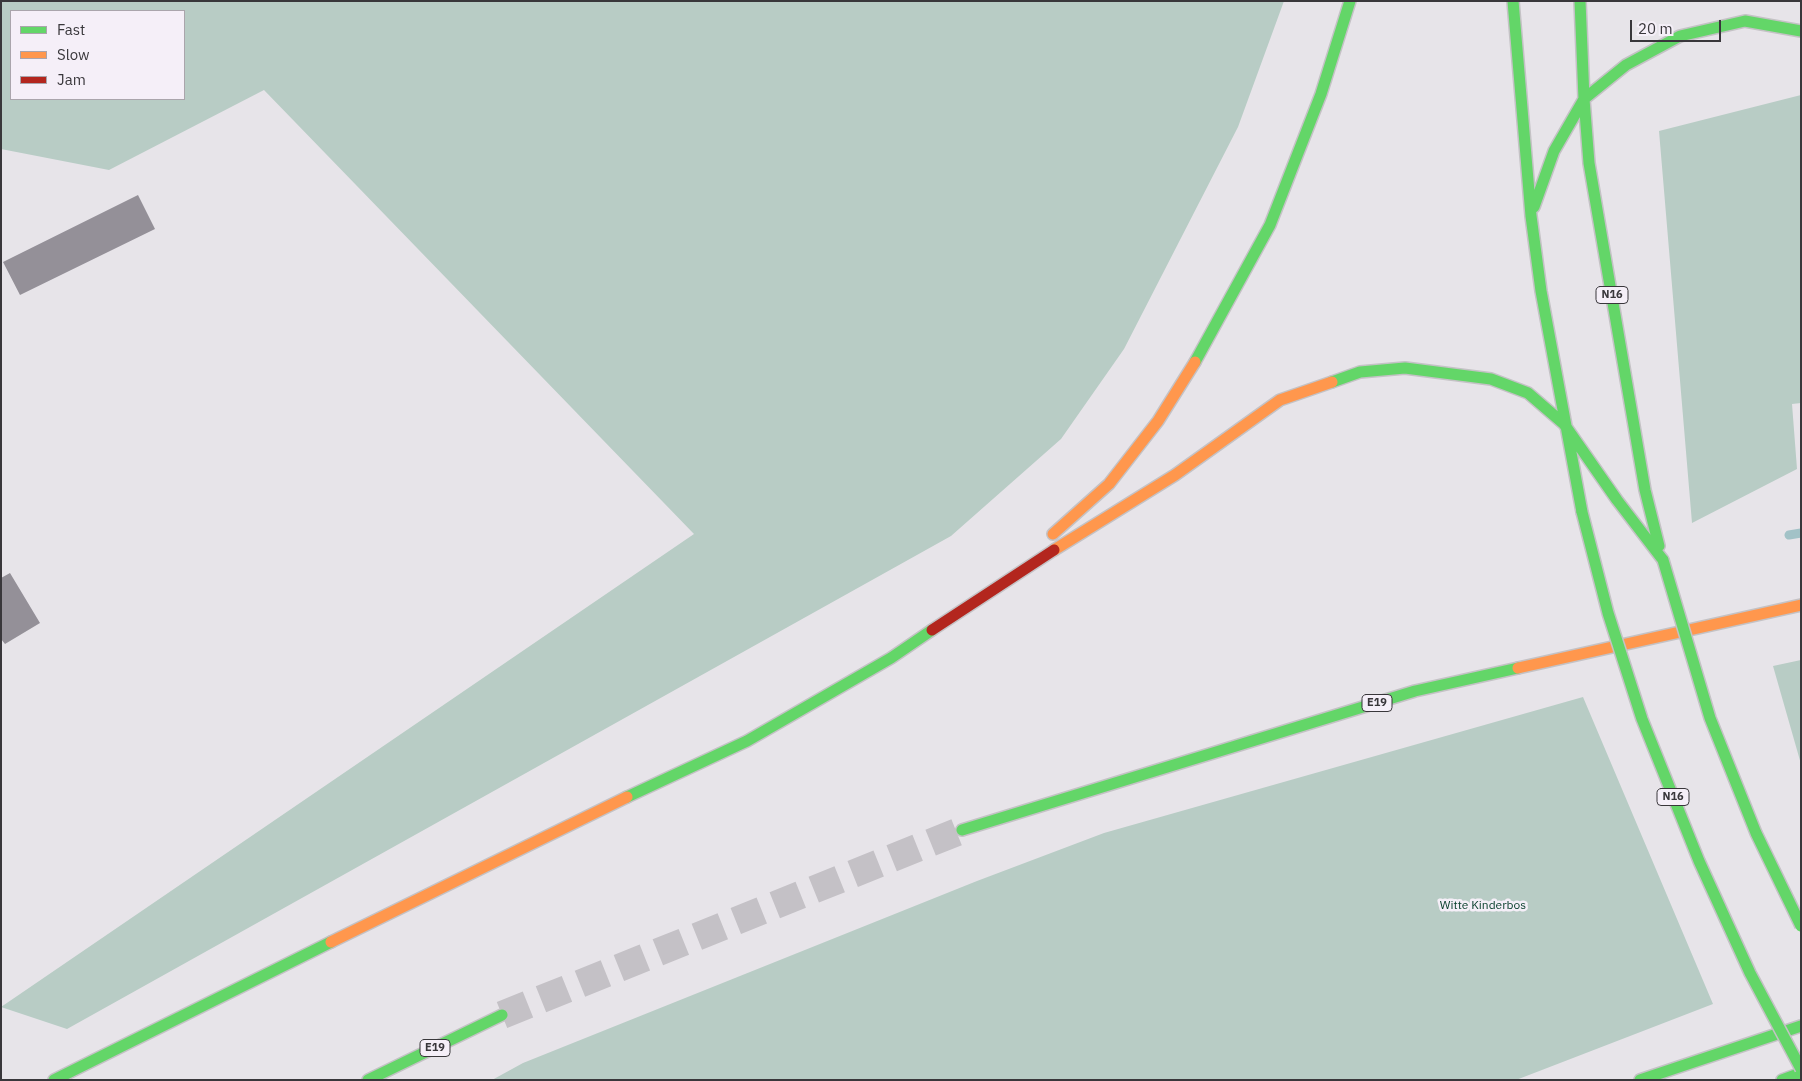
<!DOCTYPE html>
<html>
<head>
<meta charset="utf-8">
<style>
	body { margin:0 }
	#map { position:relative; width:1802px; height:1081px; overflow:hidden; background:#e7e4e9; font-family:"IBM Plex Sans",sans-serif }
	canvas { display:block }
	.frame { position:absolute; inset:0; border:2px solid #39373b; pointer-events:none }
	.legend { position:absolute; left:10px; top:10px; width:175px; height:90px; box-sizing:border-box; background:#f5eff8; border:1px solid #aaa5ac; margin:0; padding:6px 9px; list-style:none; font-size:15px; color:#39373b }
	.legend li { display:flex; align-items:center; gap:10px; height:25px }
	.legend b { width:25px; border:1px solid #aaa5ac }
	.scale { position:absolute; left:1630px; top:20px; width:91px; height:22px; box-sizing:border-box; border:2px solid #39373b; border-top:0; padding-left:6px; font-size:15px; line-height:18px; white-space:nowrap; color:#39373b; -webkit-text-stroke:4px #f5eff8; paint-order:stroke }
</style>
</head>
<body>
<div id="map">
<canvas width="1802" height="1081"></canvas>
<div class="frame"></div>
<ul class="legend">
<li><b style="height:6px;background:#63d668"></b>Fast</li>
<li><b style="height:6px;background:#ff974d"></b>Slow</li>
<li><b style="height:6px;background:#b3261e"></b>Jam</li>
</ul>
<div class="scale">20 m</div>
</div>
<script>
const context = document.querySelector('canvas').getContext('2d');
context.lineJoin = 'round';
function paint(path, color) { context.fillStyle = color; context.fill(path, 'evenodd'); }
function trace(path, color, width, dash) { context.strokeStyle = color; context.lineWidth = width; context.lineCap = dash ? 'butt' : 'round'; context.setLineDash(dash || []); context.stroke(path); }
function drawText(font, color, halo, rows, align = 'center') {
  context.font = font + ' "IBM Plex Sans",sans-serif'; context.lineWidth = 5; context.setLineDash([]); context.textBaseline = 'middle'; context.strokeStyle = halo; context.fillStyle = color; for (const [text, x, y, turn = 0] of rows) {
    context.save(); context.translate(x, y); context.rotate((+turn || 0) * Math.PI / 180); context.textAlign = isNaN(turn) ? turn : align; if (halo) context.strokeText(text, 0, 0); context.fillText(text, 0, 0); context.restore();
  }
}
paint(new Path2D(`
	M1,1H1284L1238,127L1124,349L1061,439L951,536L67,1029L1,1007L694,534L264,90L109,170L1,149ZM11,11H184V99H11Z
	M1801,95V403L1792,404L1797,469L1692,523L1659,131Z
	M1801,660V764L1773,666Z
	M1583,697L1713,1004L1516,1080H492L523,1063L977,881L1104,833Z`), '#b8ccc5');
trace(new Path2D(`
	M1789,535L1801,533`), '#a2c2c7', 9);
paint(new Path2D(`
	M138,195L155,229L20,295L3,262Z
	M10,573L40,623L5,644L1,639V578Z`), '#949098');
trace(new Path2D(`
	M502,1015L962,830`), '#c4c1c6', 28, [28, 14]);
const fast = new Path2D(`
	M1513,1L1531,216L1541,291L1582,512
	M1580,1L1584,99L1589,163L1645,490L1659,546
	M1584,99L1626,65L1680,36L1745,21L1801,31
	M1534,207L1554,151L1584,99
	M1195,362L1270,225L1321,94L1350,1
	M1332,382L1360,372L1405,368L1491,379L1528,393L1564,424L1617,500L1663,560
	M627,797L747,741L891,658L932,630
	M962,830L1415,691L1518,668
	M54,1080L331,942
	M368,1080L502,1015
	M1640,1080L1801,1026
	M1782,1080L1801,1073`);
const slow = new Path2D(`
	M1053,534L1109,484L1158,421L1195,362
	M1054,550L1175,475L1280,400L1332,382
	M1518,668L1801,605
	M331,942L627,797`);
const jam = new Path2D(`
	M932,630L1054,550`);
trace(fast, '#c4c2c5', 14);
trace(slow, '#c4c2c5', 14);
trace(jam, '#c4c2c5', 14);
trace(fast, '#63d668', 11);
trace(slow, '#ff974d', 11);
trace(jam, '#b3261e', 11);
const fastBridge = new Path2D(`
	M1582,512L1608,613L1642,719L1699,861L1750,973L1801,1069
	M1663,560L1710,718L1756,833L1801,926`);
trace(fastBridge, '#c4c2c5', 14, []);
trace(fastBridge, '#63d668', 11);
for (const [x, y, w] of [
	[1612,295,32],
	[1377,703,30],
	[1673,797,32],
	[435,1048,30]
]) { const box = new Path2D(); box.roundRect(x - w / 2, y - 8.5, w, 17, 4); context.fillStyle = '#f5eff8'; context.fill(box); trace(box, '#39373b', 1); }
drawText('bold 11px', '#39373b', null, [
	["N16",1612,295],
	["E19",1377,703],
	["N16",1673,797],
	["E19",435,1048]
]);
drawText('12px', '#0a402d', '#f5eff8', [
	["Witte Kinderbos",1483,906]
]);
</script>
</body>
</html>
